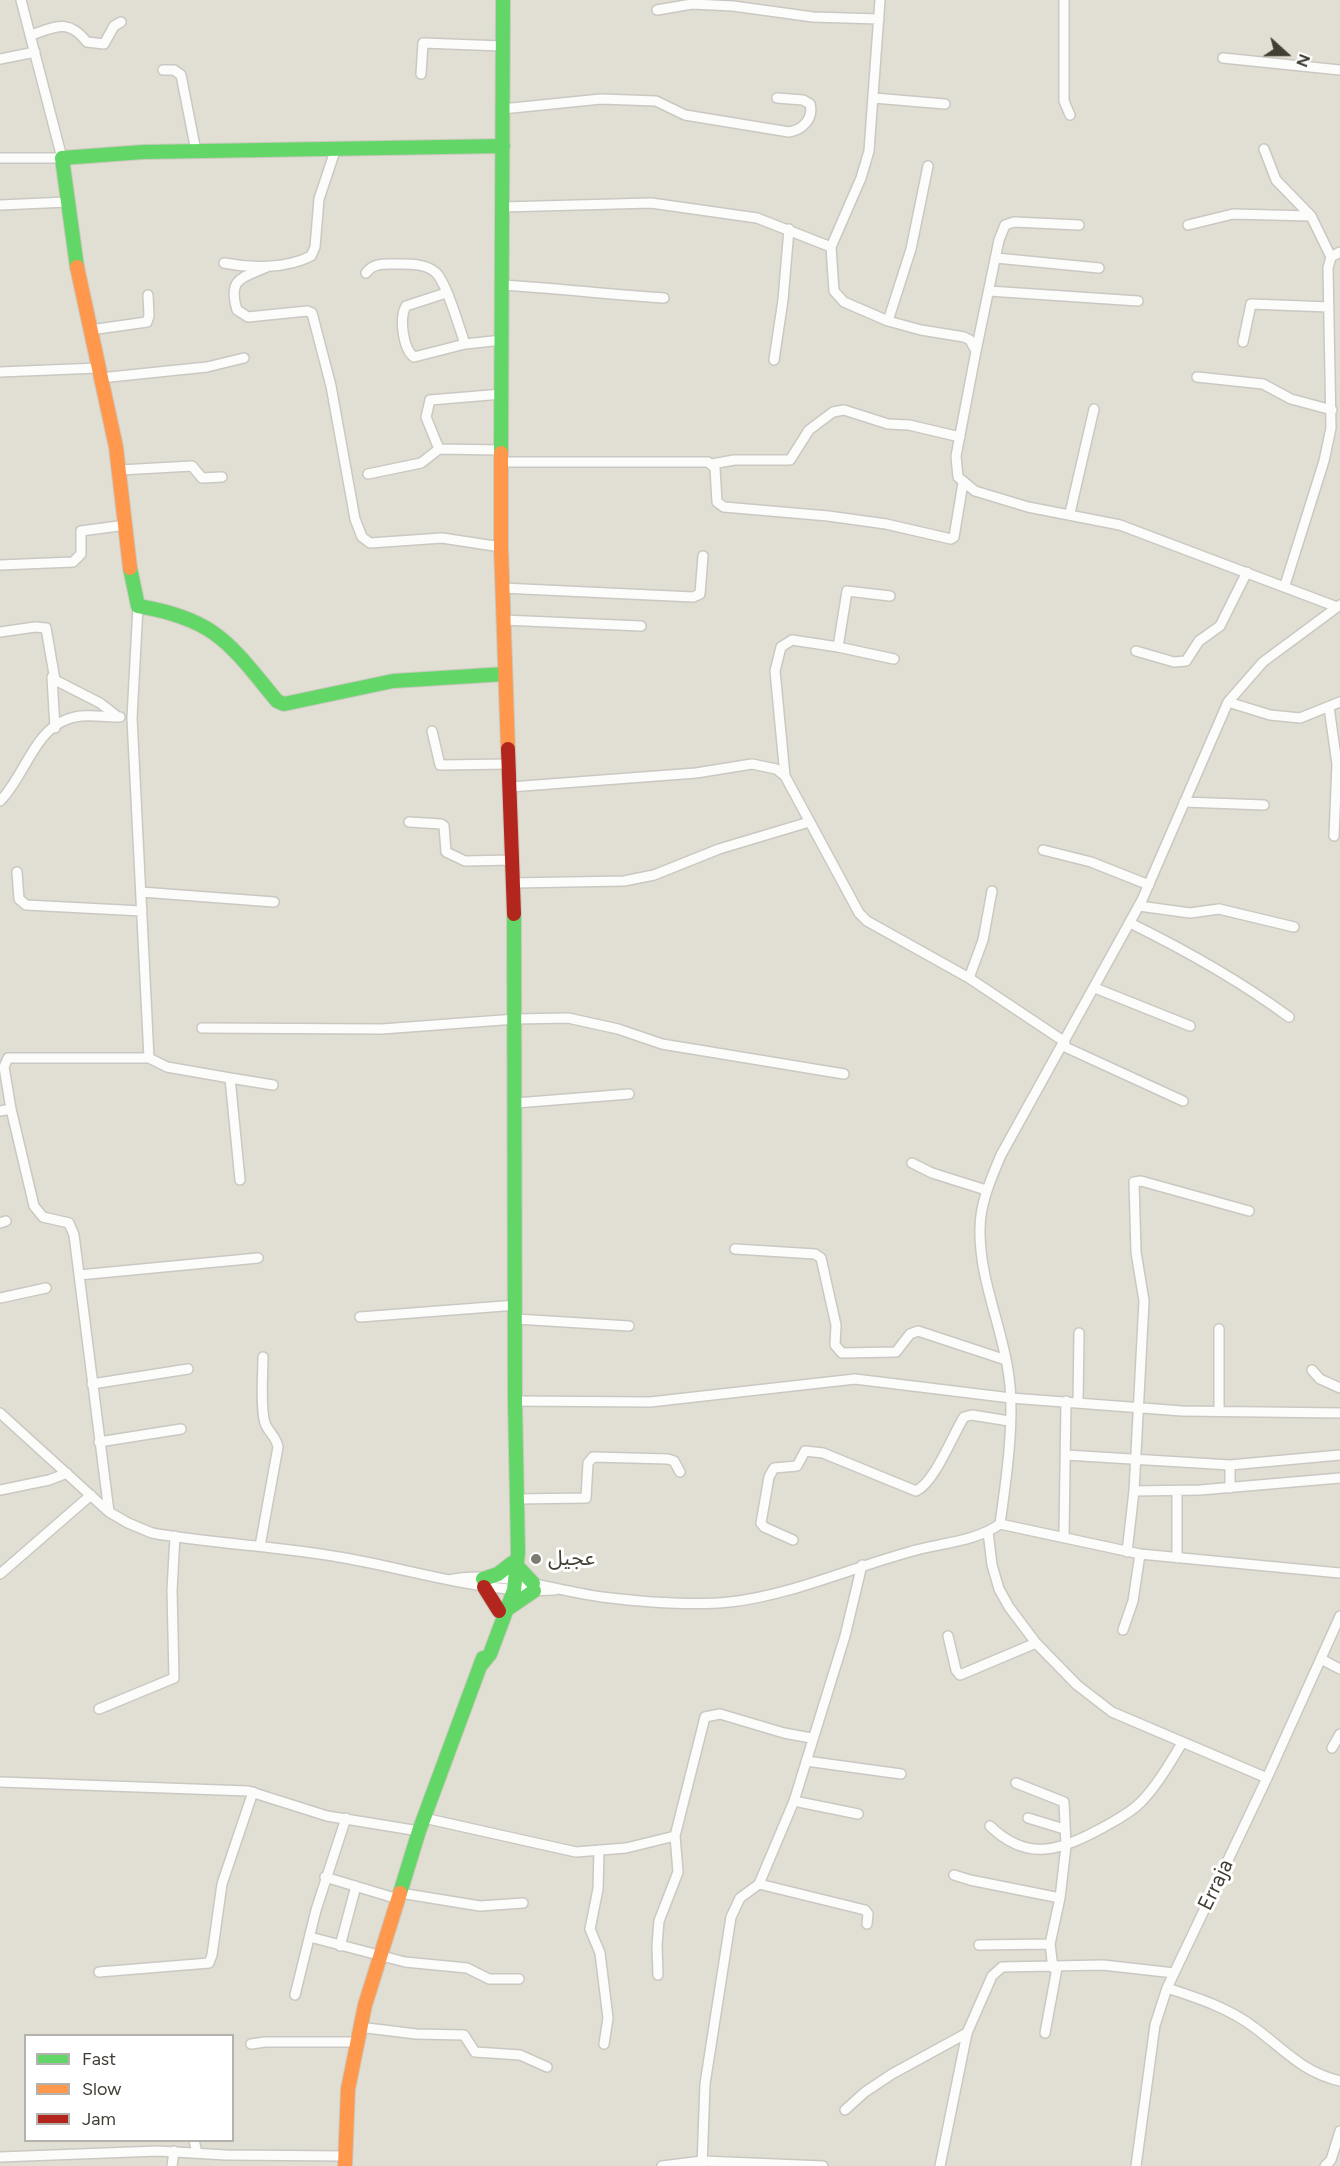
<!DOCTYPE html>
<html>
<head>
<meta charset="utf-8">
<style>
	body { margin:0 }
	#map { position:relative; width:1340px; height:2166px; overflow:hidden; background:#eeece6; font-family:Figtree,sans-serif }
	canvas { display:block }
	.legend { position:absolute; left:24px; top:2034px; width:210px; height:108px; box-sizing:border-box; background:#fff; border:2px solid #b3b2ae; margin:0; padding:8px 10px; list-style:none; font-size:18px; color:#423e34 }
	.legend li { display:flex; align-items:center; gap:12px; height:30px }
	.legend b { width:30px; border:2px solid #b3b2ae }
	.north { position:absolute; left:1256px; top:24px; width:60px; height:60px; -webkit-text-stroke:4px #fff; paint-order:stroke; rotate:111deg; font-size:16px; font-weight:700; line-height:24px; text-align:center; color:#423e34 }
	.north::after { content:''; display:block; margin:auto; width:21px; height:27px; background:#423e34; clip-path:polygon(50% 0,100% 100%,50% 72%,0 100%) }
</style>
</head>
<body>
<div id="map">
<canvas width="1340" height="2166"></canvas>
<ul class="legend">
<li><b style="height:8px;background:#63d668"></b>Fast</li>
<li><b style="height:8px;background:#ff974d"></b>Slow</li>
<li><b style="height:8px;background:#b3261e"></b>Jam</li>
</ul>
<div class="north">N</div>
</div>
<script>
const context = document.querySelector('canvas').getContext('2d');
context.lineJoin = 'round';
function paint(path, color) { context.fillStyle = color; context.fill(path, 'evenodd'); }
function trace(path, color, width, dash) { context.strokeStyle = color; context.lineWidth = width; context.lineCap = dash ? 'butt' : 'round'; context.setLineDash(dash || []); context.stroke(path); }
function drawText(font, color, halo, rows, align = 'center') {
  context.font = font + ' Figtree,"Noto Sans Arabic",sans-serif'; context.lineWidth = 6; context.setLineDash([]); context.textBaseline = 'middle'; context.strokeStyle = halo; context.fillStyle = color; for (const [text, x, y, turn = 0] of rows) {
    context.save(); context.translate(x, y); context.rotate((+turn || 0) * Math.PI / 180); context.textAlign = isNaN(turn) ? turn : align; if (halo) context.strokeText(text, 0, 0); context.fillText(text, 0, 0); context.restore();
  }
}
paint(new Path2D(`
	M0,0H1340V2166H0ZM26,2036H232V2140H26Z`), '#e1ded3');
const street = new Path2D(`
	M1064,0V101L1070,115
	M657,10L692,4L733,6L813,17L879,19
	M31,35C56,27 68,18 87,42L104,44L114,26L121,22
	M1223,58L1340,70
	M0,59L35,52
	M163,70H174L181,75L196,151
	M421,74L423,43L502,46
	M874,98L945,104
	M502,109L601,99L656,101L685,115L789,132C802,130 814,119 810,104L803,100L777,98
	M1264,149L1276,180L1311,216L1331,257
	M0,158H62L21,0
	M0,205L67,202
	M503,207L651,203L757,218L831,247L834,291L844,302L888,321L921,330L964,337L970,340L976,351L956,456L958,477L975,491L1028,507L1120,525L1337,607
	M1188,225L1233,214L1311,216
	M831,247L861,178L869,151L880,0
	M996,258L1099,268
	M224,263C250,268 286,269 311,256L315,247L319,199L336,148
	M269,266C244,278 227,276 237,310L248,317L307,311L312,313L331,386L355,519L362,537L370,543L442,538L501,547
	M366,273C373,263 383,264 395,264C407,264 425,263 435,272C446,280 460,330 465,344L502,340
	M502,285C557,288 610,295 664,298
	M989,291L1138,301
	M446,293L406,306C399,318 403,349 414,357L465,344
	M888,321L911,249L928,166
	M90,330L147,322L149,316L148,295
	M1243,342L1251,304L1329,307
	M976,351L999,240L1005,225L1014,222L1079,225
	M774,360L783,300L789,229
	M0,372L98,368
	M1197,377L1263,384L1291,399L1332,410
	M100,378L207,367L244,358
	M439,449L426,417L430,400L502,394
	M501,462H708L715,468L717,502L724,507L828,516L886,524L951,539L954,537L963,483
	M712,464L734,460H790L809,430L833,412L844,410L888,424L909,425L960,437
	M120,470L192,466L202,478L222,477
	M368,474L421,463L439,449L500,450
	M1070,513L1094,409
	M0,565L73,562L81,554V531L126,525
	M1285,585L1324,461L1331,428L1328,268L1331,257L1340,252
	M502,588L693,597L700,594L703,556
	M503,620L641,626
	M0,632L35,627L46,628L55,680L100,703L118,717
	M838,647L894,659
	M1136,651L1174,662L1186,661L1199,641L1220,626L1247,572
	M52,677L55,728
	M1228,702L1270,715L1300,718L1340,702
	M1329,707L1337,764L1334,836
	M432,731L440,765L509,764
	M785,776L775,671L781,647L792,640L838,647L847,591L890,596
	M510,787L696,773L752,764L776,769L785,776L859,913L867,921L969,978L1065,1042
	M0,801C24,778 34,730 68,719C83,713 105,717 120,717
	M1184,802L1264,805
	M409,822L441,824L444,826L446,852L465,861L512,860
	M1043,850L1091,862L1149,885
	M17,872L19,899L26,905L142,911
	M514,883L624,881L654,875L719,849L809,822
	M141,892L274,902
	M1139,906L1190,913L1219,909L1294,927
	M1130,923C1185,950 1240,981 1289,1017
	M969,978L983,940L992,891
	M1095,988L1190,1026
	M202,1028L382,1029L516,1019L568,1018L618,1029L662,1044L844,1074
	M1063,1046L1183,1101
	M149,1058L167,1067L230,1078L240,1180
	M230,1078L273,1085
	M516,1103L629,1094
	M11,1109L34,1206L43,1217L69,1223L74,1235L109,1512
	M0,1111L11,1109L4,1067L8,1058H149L132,718L138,606
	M912,1163L932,1173L986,1190
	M0,1223L6,1221
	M735,1249L815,1254L821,1258L836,1325L835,1345L842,1353L896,1352L910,1334L918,1331L1006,1360
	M79,1275L258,1258
	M0,1298L46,1288
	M360,1317L517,1305
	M516,1319L629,1326
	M1312,1370L1320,1379L1340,1388
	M92,1384L188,1369
	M515,1401L650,1402L855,1379L1011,1398L1182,1411L1340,1413
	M1078,1402L1079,1333
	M1219,1411V1329
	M0,1413L109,1512L128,1523L152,1533C214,1544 277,1546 339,1557C411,1569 481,1594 555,1590
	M99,1442L181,1429
	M1066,1455L1230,1465L1340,1455
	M1230,1465V1488
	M0,1490L49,1480L67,1473
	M1134,1491L1200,1490L1340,1478
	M516,1499L586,1498L588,1463L593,1457L668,1459L674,1461L680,1472
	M1000,1524C1006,1481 1015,1420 1009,1377C1003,1328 979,1280 980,1229C980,1203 991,1179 1001,1155L1142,900L1228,702L1263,662L1340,605
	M988,1532L992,1565L999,1589L1009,1607L1036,1643L1077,1685L1112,1712L1267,1778
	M1064,1536L1066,1401
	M793,1540L764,1527L761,1523L769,1477L774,1468L797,1466L805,1451L823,1453L916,1491C935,1482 952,1436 964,1417L972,1415L1009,1421
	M260,1546L278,1447C276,1436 268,1432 265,1423C260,1407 263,1375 263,1357
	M1127,1552L1134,1491L1144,1301L1136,1252L1134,1182L1141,1181L1249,1211
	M1177,1558V1492
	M0,1574L91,1495
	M449,1580C498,1569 554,1591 602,1597C643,1602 689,1606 730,1602C791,1595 851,1568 909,1552C939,1543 975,1542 1000,1524L1140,1554L1340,1573
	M1123,1630L1133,1601L1140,1554
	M948,1636L956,1670L960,1675L1036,1643
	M1321,1659L1340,1669
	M99,1709L174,1678L172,1590L175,1536
	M1332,1748L1340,1734
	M806,1761L901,1774
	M0,1782L248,1791L327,1816L419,1831
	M1016,1783L1064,1802L1066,1846L1060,1898
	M794,1801L858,1814
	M424,1818L576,1852L626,1848L675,1836L705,1717L720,1714L784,1733L811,1738
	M1028,1818L1064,1829
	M990,1826C1028,1863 1061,1850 1102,1828C1116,1820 1129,1814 1140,1803C1157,1786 1170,1763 1182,1743
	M599,1850L598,1889L590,1929L600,1953L608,2018L604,2044
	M954,1875L970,1880L1060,1898L1050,1944L1053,1968
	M325,1877L398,1899
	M759,1884L865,1910L868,1914L867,1924
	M400,1893L480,1906L523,1903
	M310,1937L405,1962L467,1968L489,1979H519
	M979,1945L1050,1944
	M340,1946L356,1886
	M99,1972L209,1963L212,1955L222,1884L253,1792
	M658,1975L657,1945L659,1921L678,1872L675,1836
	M1167,1988C1198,1998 1229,2008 1255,2028C1285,2050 1302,2072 1340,2081
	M295,1995L316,1910L346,1818
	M359,2027L416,2034L464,2035L475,2052L520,2055L547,2067
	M1045,2033L1057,1968
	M251,2044L265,2042H356
	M845,2110L865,2092L892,2074L967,2033L992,1976L1002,1967L1103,1965L1174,1973
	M194,2140L197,2153
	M0,2157L158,2151L226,2155L344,2156
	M172,2166L174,2151
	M662,2166L702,2161L823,2166
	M702,2166L705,2084L731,1917L740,1898L759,1884L794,1801L845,1636L862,1565
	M940,2166L967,2033
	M1136,2166L1155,2025L1167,1988L1267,1778L1340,1616
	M1325,2166L1331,2160L1340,2131`);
const fast = new Path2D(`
	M77,267L62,158L143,152L503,146
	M501,453L503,0
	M130,568L138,606C216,619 230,644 277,701L284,704L393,681L505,674
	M518,1567L533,1583
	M483,1579L498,1574L512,1563
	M509,1608L534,1591
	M481,1665L490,1654L514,1590L518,1553L515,1401L514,914
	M400,1893L419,1831L483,1658`);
const slow = new Path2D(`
	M77,267L116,447L130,568
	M501,453V547L508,749
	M345,2166L348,2089L365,2005L400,1893`);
const jam = new Path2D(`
	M508,749L514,914
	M484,1587L499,1611`);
trace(street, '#cac8c2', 12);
trace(fast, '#ccc9be', 16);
trace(slow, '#ccc9be', 16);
trace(jam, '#ccc9be', 16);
trace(street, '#fcfcfb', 9);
trace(fast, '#63d668', 14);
trace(slow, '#ff974d', 14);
trace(jam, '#b3261e', 14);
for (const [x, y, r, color] of [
	[536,1559,6,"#7e7b72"]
]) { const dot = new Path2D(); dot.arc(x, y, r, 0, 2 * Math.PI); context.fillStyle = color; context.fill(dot); trace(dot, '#fff', 2); }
drawText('21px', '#423e34', '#fff', [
	["عجيل",548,1559]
], 'left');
drawText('21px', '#423e34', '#fff', [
	["Erraja",1216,1885,-64]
]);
</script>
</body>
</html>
